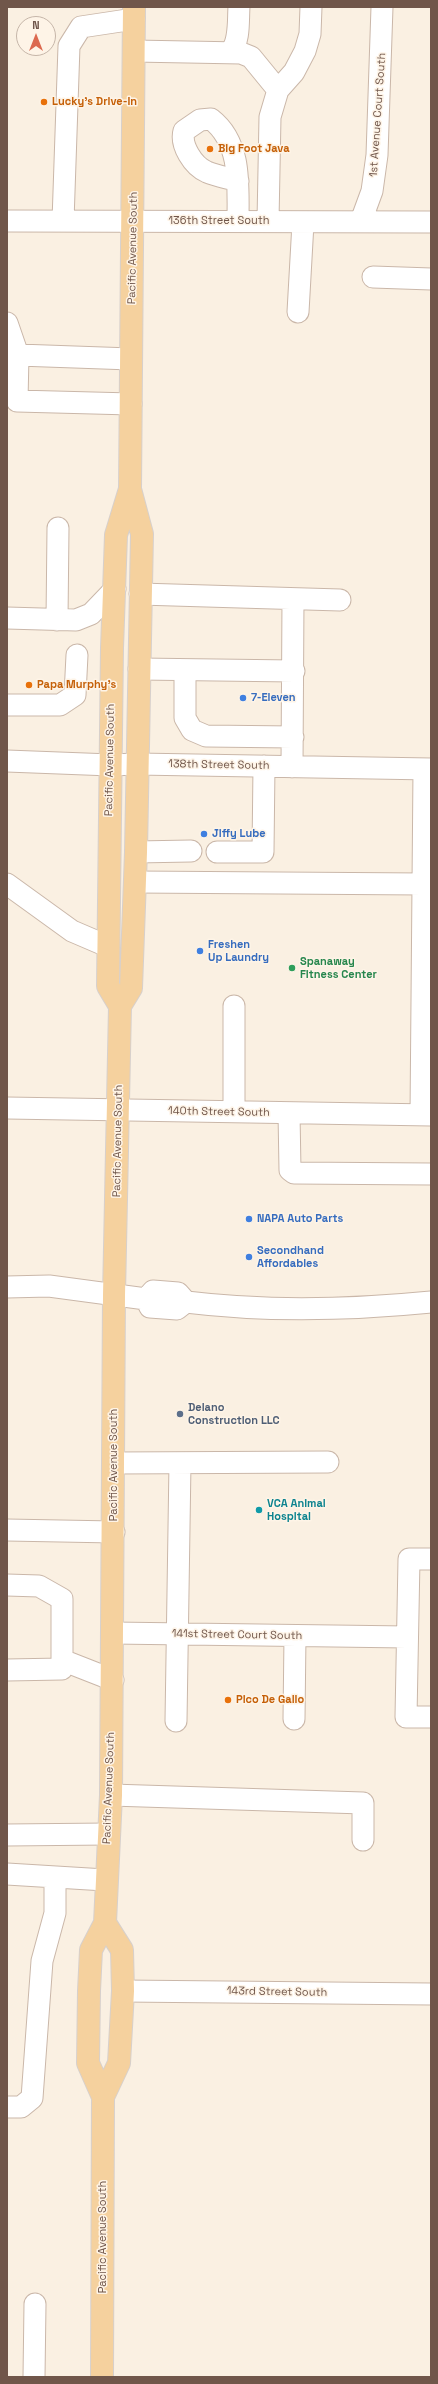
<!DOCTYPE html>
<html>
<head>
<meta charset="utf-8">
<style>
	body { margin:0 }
	#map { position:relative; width:438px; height:2384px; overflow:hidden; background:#faf0e2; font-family:"Space Grotesk",sans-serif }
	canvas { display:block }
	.frame { position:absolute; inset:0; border:8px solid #70564a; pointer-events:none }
	.north { position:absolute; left:16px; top:16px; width:40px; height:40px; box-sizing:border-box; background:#fef4e7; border:1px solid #c5b5a8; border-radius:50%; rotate:0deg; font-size:11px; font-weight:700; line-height:16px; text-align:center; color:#70564a }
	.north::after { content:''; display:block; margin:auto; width:14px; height:18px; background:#dc694f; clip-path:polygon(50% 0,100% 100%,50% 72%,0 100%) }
</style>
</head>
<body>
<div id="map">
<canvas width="438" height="2384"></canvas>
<div class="frame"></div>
<div class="north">N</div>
</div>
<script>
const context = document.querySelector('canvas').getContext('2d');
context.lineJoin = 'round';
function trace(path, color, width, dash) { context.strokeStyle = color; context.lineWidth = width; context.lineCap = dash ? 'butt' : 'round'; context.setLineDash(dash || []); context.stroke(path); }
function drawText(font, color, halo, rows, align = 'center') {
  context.font = font + ' "Space Grotesk",sans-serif'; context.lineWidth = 3; context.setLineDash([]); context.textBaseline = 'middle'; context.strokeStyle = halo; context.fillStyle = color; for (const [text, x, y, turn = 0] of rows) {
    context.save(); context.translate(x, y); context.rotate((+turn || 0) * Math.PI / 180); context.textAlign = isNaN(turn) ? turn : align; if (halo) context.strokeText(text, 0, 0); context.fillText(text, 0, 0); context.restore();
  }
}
const minor = new Path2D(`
	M134,51L241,53L251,57L278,90
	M231,51C240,41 238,20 239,7
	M238,181C228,178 217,176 207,172C193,166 180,145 184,131L200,120L211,119C242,143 238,186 238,221
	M7,221L431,222
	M63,221L69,46L81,27L134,19
	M268,221L270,117L278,90L294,72L305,51L310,34L311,7
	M361,221L372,191L377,155L382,7
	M373,277L431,279
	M298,312L303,223
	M7,323L18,355L17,401L131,404
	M18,355L131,359
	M140,594L340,600
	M7,618L76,620L91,614L115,589
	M57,620L58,528
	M139,669L294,671
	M185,670V718L192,730L206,736L293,737
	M7,705H60L75,695L77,655
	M7,761L111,765L137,764L431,769
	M292,767L293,599
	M136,852L191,851
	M217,852H263L264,766
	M135,882L423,884
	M7,884L72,931L107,946
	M234,1006V1111
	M7,1108L431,1115
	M289,1113L290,1170L294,1173L431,1174
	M421,1115L424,769
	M7,1287L49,1286L146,1299
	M153,1291L178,1293L186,1302L177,1309L150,1307L146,1299Z
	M186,1302C267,1312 350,1310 431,1302
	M114,1463L328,1462
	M7,1530L114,1532
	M431,1559H409L406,1717H431
	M7,1585L39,1586L62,1599V1669L7,1670
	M113,1633L407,1637
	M62,1660L113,1680
	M294,1719L295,1636
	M176,1721L180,1463
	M111,1795L363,1803V1840
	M7,1835L108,1834
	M7,1874L105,1880
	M123,1991L431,1994
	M7,2107H21L32,2098L42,1961L55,1913V1878
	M34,2377L35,2304`);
const major = new Path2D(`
	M120,1006L108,986L112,648L116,535L130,489
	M103,2097L88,2063L89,1991L91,1950L105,1923L111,1795L114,1295L120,1006L131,988L136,852L142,534L130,489L134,7
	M102,2377L103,2097L119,2063L123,1991L122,1950L105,1923`);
trace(minor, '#cab7a9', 23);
trace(major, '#d7d0cc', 24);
trace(minor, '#fff', 21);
trace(major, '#f5d19e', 22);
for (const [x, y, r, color] of [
	[44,102,4,"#e8710a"],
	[210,149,4,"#e8710a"],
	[29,685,4,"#e8710a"],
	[243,698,4,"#3f7fe0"],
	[204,834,4,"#3f7fe0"],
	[200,951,4,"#3f7fe0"],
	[292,968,4,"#2e9e5b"],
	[249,1219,4,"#3f7fe0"],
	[249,1257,4,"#3f7fe0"],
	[180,1414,4,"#5c6f8a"],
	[259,1510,4,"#0f9aa8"],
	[228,1700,4,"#e8710a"]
]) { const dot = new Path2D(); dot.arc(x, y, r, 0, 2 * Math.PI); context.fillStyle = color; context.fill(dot); trace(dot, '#fef4e7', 1.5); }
drawText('bold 11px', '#c56008', '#fef4e7', [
	["Lucky's Drive-In",52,102],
	["Big Foot Java",218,149],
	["Papa Murphy's",37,685],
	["Pico De Gallo",236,1700]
], 'left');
drawText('11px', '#70564a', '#fef4e7', [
	["1st Avenue Court South",378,115,-86],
	["136th Street South",219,221],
	["Pacific Avenue South",133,248,-89],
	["Pacific Avenue South",110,760,-89],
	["138th Street South",219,765,1],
	["140th Street South",219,1112,1],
	["Pacific Avenue South",118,1141,-89],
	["Pacific Avenue South",114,1465,-90],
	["141st Street Court South",237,1635,1],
	["Pacific Avenue South",109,1788,-88],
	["143rd Street South",277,1992,1],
	["Pacific Avenue South",103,2237,-90]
]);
drawText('bold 11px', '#366cbe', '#fef4e7', [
	["7-Eleven",251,698],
	["Jiffy Lube",212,834],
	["Freshen",208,945],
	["Up Laundry",208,958],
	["NAPA Auto Parts",257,1219],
	["Secondhand",257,1251],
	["Affordables",257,1264]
], 'left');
drawText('bold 11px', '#27864d', '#fef4e7', [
	["Spanaway",300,962],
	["Fitness Center",300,975]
], 'left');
drawText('bold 11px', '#4e5e75', '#fef4e7', [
	["Delano",188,1408],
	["Construction LLC",188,1421]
], 'left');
drawText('bold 11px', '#0d838f', '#fef4e7', [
	["VCA Animal",267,1504],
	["Hospital",267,1517]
], 'left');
</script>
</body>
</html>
